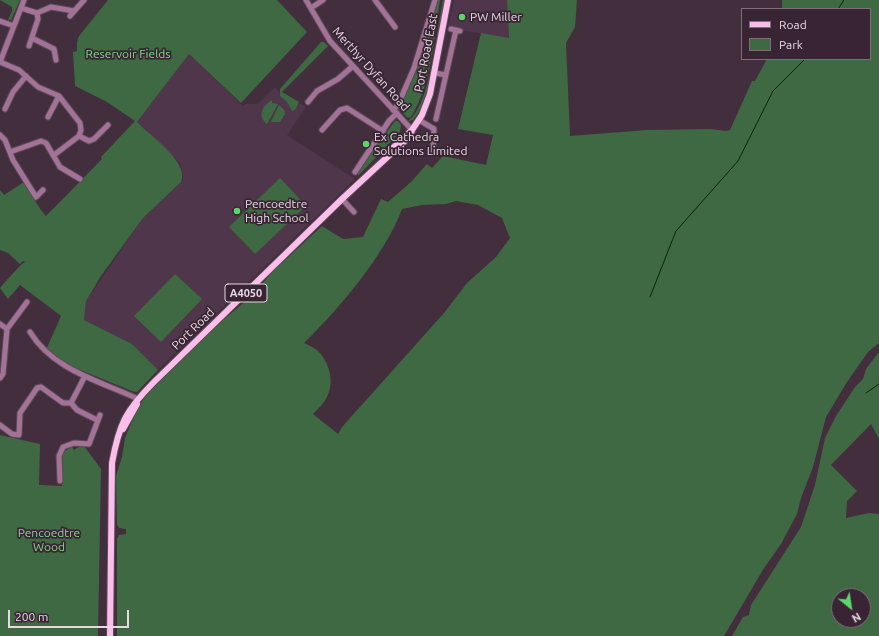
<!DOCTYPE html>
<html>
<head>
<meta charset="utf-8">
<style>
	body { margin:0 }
	#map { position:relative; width:879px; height:636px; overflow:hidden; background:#422e3d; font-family:Ubuntu,sans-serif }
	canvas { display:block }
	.legend { position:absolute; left:741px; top:8px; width:130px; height:52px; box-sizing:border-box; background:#382433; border:1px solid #7e6d7a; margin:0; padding:5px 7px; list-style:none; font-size:12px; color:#e8dae4 }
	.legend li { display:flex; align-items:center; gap:8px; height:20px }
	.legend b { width:20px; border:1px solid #7e6d7a }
	.north { position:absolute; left:831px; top:588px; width:40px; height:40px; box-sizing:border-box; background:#382433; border:1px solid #7e6d7a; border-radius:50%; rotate:150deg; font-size:11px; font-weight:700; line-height:16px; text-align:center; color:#e8dae4 }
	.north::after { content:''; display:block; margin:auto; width:14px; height:18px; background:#5cd56d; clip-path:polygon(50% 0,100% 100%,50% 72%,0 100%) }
	.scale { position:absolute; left:8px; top:610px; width:121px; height:18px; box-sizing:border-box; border:2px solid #e8dae4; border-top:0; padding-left:5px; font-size:12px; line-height:14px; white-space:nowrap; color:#e8dae4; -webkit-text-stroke:3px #382433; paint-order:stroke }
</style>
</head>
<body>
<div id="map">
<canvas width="879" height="636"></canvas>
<ul class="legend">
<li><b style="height:5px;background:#f9bfea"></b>Road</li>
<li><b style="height:11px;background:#3f6943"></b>Park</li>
</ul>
<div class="north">N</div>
<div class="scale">200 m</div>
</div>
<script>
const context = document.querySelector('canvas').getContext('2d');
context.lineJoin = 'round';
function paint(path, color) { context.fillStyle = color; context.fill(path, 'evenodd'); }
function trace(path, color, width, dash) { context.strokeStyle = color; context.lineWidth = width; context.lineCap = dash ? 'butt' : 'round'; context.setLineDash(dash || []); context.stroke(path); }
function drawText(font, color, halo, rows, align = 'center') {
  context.font = font + ' Ubuntu,sans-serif'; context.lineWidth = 3.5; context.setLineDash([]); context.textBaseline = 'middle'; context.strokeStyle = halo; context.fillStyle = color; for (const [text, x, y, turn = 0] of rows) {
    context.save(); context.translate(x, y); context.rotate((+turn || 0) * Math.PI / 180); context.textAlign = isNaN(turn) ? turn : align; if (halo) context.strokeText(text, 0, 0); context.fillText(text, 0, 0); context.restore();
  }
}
paint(new Path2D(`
	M454,0H507L509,38L448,28Z
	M189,54L243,106L246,104H258L275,87L280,93L306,107L287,135L355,179L158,370L132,344L84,320L86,301L143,218L181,182L183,178L180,163L137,122Z`), '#50364a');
paint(new Path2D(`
	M0,0H20L11,20H8L12,11V7Z
	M108,0H277L307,32L241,103L189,54L137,122C149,135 190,162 181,182L143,218L101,276L86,301L84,320L132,344L158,370L137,392L132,391L68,365L46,350L61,316L20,285L8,299L0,288C4,283 22,263 25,262L23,261L20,264L8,253L0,250V190L4,195L24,182C32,194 37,206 46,216L102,159L101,157L135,121L107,102L75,86L73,52L77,51V42L79,36Z
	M437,0H440C434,38 432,83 411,117L408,118L398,108L416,68Z
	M443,0H445C437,36 437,91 413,120L408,121C431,105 437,28 443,0Z
	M507,0H577L575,27L566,43L570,136L647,130L711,129L726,131L730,130L752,81H755L767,59H870V9H782V0H879V343L868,352L847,382L826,417L813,467L801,498L797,514L781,544L764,568L724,636H117V539L119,535L126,534V529L119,528L117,524L116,476L122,457L125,438L136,412L135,411L149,392L174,366L216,326L254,294L272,272L322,226L343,239L363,237L381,199L388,202L411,182L427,164L432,168L443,156L486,165L493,135L458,129L481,33L509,38ZM456,201L478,205L502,218L510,238L496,257L467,283L444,313L342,427L338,434L313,414C318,409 324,403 327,397C335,382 329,361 317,350C313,347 308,345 304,343C339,309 385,255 402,209L422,205L446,204Z
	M321,42H324L328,46L282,92L299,102L295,110L292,111L287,102L280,96V89Z
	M272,100V103L278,104L267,124C257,116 262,106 272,100Z
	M279,105L284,110L285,114L280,122H271Z
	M395,121H398L401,125L400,132L358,176V170Z
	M280,178L306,206L255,254L229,227Z
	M175,274L202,299L161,342L134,316Z
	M879,352V439L871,424L831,465L857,491L847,501L846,518L869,513L879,514V636H732L743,617L749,615L751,605L801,527L815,485L825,438L836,416L855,387L863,379L866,369ZM839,596H863V620H839Z
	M0,435L40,444L39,485L62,486L61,454L72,446L74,450L80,446H84L101,469L98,636H0Z`), '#3f6943');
trace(new Path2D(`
	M838,9L844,0
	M650,297L676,231L738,161L773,91L805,59
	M866,393L879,384`), '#042709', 1);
const minor = new Path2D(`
	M306,0L330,41L412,130
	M375,0L395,27
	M21,8L37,13L51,7L74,11
	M311,8L323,0
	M70,16L84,0
	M0,21L14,26
	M451,29L460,31
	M32,38L54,49L56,60
	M29,46L38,19L37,13
	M0,62L19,70L38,87L59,96L80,123L81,130L79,136L54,155
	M0,62L24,0
	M435,73L446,75
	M308,102L317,91L338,79L353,66
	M5,109L13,92L26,76
	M393,110L398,105L414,68L435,0
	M48,117L59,96
	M436,119L456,30
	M419,120L434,129L433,153
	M322,130L340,110L347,108L383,131
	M0,135L5,140L13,160L36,197L43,190
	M79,136L89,141L94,139L108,125
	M10,152L41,141L46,143L60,167L80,179
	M355,172L389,121L397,113
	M342,199L354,212
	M0,324L7,329
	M30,332C53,370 100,381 138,399
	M85,376L71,403L77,410L97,420
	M0,378L3,374L7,329L27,302
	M0,425L12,434L19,435L20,413L37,388L41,387L63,403H71
	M60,481L59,456L63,447L74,443L89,444L100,415`);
const major = new Path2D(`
	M392,149L412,130
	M123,429L137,404
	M110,636L112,463C119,424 126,410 154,382L342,199L410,136L412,130L422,115L430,94L448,0`);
trace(minor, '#5d4a58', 7);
trace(major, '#5d4a58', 8);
trace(minor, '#a27397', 5);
trace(major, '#f9bfea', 6);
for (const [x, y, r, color] of [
	[462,17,4,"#5cd56d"],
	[366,144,4,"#5cd56d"],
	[237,211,4,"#5cd56d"]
]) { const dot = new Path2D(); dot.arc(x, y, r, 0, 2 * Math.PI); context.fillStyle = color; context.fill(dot); trace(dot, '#382433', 1.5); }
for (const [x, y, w] of [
	[246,293,42]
]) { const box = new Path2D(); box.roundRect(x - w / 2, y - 9, w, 18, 3); context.fillStyle = '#382433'; context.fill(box); trace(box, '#e8dae4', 1); }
drawText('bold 11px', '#e8dae4', null, [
	["A4050",246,293]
]);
drawText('12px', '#e8dae4', '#382433', [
	["PW Miller",470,17],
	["Ex Cathedra",374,137],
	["Solutions Limited",374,151],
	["Pencoedtre",245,204],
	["High School",245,218]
], 'left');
drawText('12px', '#e8dae4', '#382433', [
	["Port Road East",426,53,-79],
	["Merthyr Dyfan Road",371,69,48],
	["Port Road",193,329,-44]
]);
drawText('12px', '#83db8b', '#382433', [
	["Reservoir Fields",128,54],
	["Pencoedtre",49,533],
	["Wood",49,547]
]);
</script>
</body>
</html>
